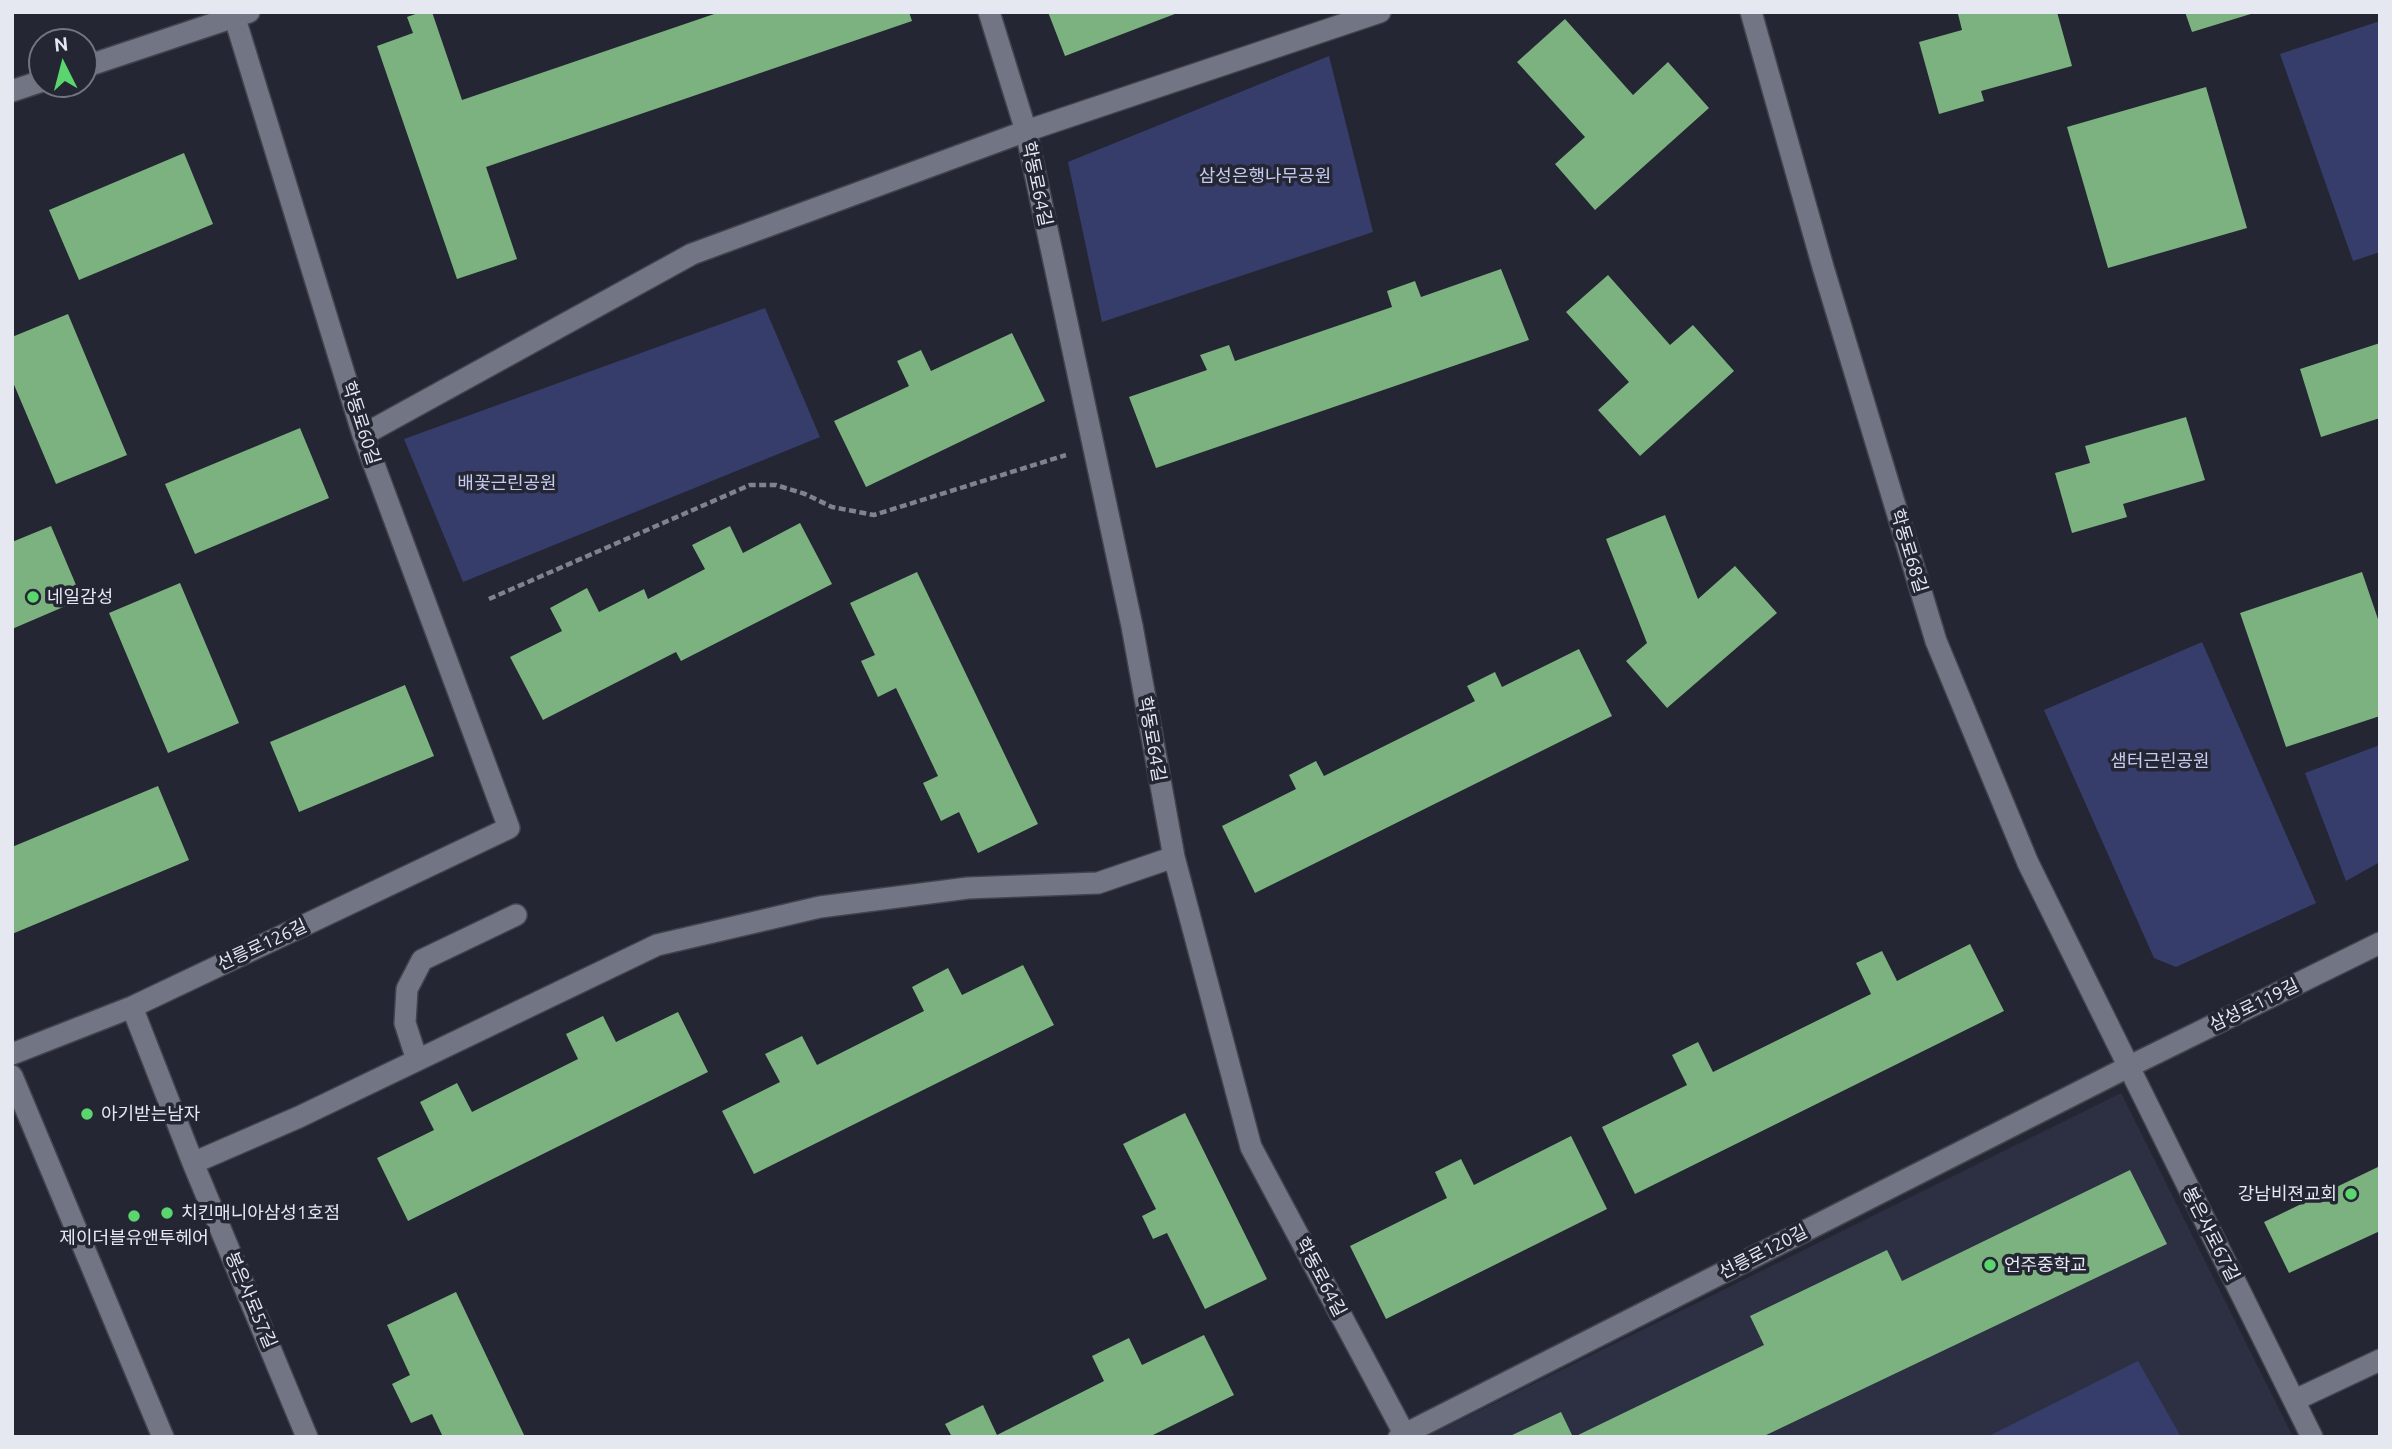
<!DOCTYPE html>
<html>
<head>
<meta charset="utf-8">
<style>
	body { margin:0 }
	#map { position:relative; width:2392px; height:1449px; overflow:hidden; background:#242633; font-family:Ubuntu,sans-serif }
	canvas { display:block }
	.frame { position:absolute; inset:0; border:14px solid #e6e8f1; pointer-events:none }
	.north { position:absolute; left:28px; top:28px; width:70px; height:70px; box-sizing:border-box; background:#242633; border:2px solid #72747f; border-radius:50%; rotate:354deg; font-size:19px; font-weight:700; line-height:28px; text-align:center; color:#e6e8f1 }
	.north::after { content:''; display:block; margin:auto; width:24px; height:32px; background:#5bd56e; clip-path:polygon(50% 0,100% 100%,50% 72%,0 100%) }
</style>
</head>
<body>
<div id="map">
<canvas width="2392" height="1449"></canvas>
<div class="frame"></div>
<div class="north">N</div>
</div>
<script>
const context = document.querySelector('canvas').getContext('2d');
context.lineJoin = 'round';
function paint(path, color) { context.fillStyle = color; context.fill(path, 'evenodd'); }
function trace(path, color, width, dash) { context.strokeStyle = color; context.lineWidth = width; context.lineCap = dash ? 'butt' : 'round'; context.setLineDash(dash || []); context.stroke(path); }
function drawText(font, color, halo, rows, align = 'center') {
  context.font = font + ' Ubuntu,"Noto Sans KR",sans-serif'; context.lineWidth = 7; context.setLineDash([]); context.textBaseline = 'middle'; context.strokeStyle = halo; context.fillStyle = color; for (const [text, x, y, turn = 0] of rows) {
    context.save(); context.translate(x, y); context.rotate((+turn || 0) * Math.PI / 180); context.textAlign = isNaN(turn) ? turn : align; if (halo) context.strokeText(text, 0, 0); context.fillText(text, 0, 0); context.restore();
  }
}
paint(new Path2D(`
	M2121,1093L2293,1437H1426Z`), '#2d3043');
paint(new Path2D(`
	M2380,21V252L2353,261L2280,54Z
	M1329,56L1373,232L1102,322L1068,162Z
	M765,308L820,437L463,582L404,439Z
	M2202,642L2316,903L2176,967L2154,958L2044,710Z
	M2380,745V862L2346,881L2305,773Z
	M2138,1361L2181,1437H1987Z`), '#373d6b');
paint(new Path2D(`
	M421,12H432L462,100L720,12H909L912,21L486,167L517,259L457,279L377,46L413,33L407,17Z
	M1048,12H1180L1065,56Z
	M1966,12H2057L2072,66L1981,91L1984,101L1939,114L1919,42L1962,30L1958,14Z
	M2185,12H2254V13L2192,32Z
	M1565,19L1633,95L1668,62L1709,108L1595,210L1555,164L1585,137L1517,62Z
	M2206,87L2247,228L2108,268L2067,127Z
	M184,153L213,224L79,280L49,210Z
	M1501,269L1529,340L1156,468L1129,397L1207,370L1200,355L1229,345L1235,361L1392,307L1387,291L1415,281L1421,297Z
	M1608,275L1670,345L1693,325L1734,371L1640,456L1598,410L1629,382L1566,312Z
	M68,314L127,455L56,484L12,380V337Z
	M1012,333L1045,401L866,487L834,421L909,386L897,361L921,350L931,371Z
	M2380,343V418L2321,437L2300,369Z
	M2186,417L2205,480L2123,504L2127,517L2072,533L2055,473L2090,463L2085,446Z
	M300,428L329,498L195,554L165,484Z
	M1665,515L1698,599L1735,566L1777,613L1667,708L1626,661L1647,643L1606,539Z
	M800,523L832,584L681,661L676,652L543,720L510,657L562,631L550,608L587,588L599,612L644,589L648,599L705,569L692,545L730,526L743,553Z
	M51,526L82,599L12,629V542Z
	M917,572L1038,824L978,853L959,812L941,821L923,783L938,776L896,688L878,697L861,661L875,655L850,603Z
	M2362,572L2380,625V716L2286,747L2240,613Z
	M180,583L239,723L168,753L109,613Z
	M1579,649L1612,716L1255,893L1222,826L1296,789L1289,775L1316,761L1324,776L1475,701L1467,686L1495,672L1502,687Z
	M405,685L434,756L299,812L270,742Z
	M158,786L189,860L12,934V847Z
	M1970,944L2004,1011L1635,1194L1602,1127L1687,1085L1672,1055L1698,1042L1713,1072L1871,994L1856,963L1882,951L1897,981Z
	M1023,965L1054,1025L754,1174L722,1111L780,1082L765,1054L802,1036L817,1065L924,1011L912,987L948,968L962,995Z
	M678,1012L708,1072L408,1221L377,1158L434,1130L420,1102L457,1083L472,1112L578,1059L566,1034L603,1016L616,1042Z
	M1185,1113L1267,1279L1205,1309L1167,1233L1153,1239L1142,1216L1156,1209L1123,1144Z
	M1571,1136L1607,1209L1386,1319L1350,1246L1447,1198L1435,1172L1461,1159L1474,1185Z
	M2380,1166V1231L2289,1273L2264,1222Z
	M2130,1170L2167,1244L1762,1437H1574L1764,1345L1750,1316L1887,1250L1902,1281Z
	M456,1292L525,1437H443L432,1414L411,1423L392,1384L410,1375L387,1325Z
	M1204,1335L1234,1395L1149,1437H952L945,1424L983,1405L997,1435L1104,1381L1092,1356L1129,1338L1142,1365Z
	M1561,1412L1573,1437H1508Z`), '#7bb280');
const minor = new Path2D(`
	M989,12L1026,131L1132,626L1174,857L1251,1147L1406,1437
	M1751,12L1823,267L1936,641L2028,863L2312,1437
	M84,67L249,12
	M12,91L42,81
	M363,435L692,254L1026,131L1380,12
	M132,1007L193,1163L307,1437
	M12,1054L132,1007L509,828L363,435L233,12
	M417,1060L405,1023L407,989L422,960L516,915
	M12,1076L163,1437
	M193,1163L299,1117L657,945L820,907L968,888L1098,883L1174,857
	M2295,1400L2380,1360
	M1399,1437L2128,1067L2380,943`);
trace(minor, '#42434e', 24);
trace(new Path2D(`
	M489,599L750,485H776L805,494L832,507L874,515L1066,455`), '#80828d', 4.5, [7, 3.5]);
trace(minor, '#727584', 21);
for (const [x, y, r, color] of [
	[33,597,7,"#5bd56e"],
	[87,1114,7,"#5bd56e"],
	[2351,1194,7,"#5bd56e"],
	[167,1213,7,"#5bd56e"],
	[134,1216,7,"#5bd56e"],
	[1990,1265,7,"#5bd56e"]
]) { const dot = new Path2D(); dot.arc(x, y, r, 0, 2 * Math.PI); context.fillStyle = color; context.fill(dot); trace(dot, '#242633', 2.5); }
drawText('18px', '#c6ccef', '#242633', [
	["삼성은행나무공원",1265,176],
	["배꽃근린공원",507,483],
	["샘터근린공원",2160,761]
]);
drawText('18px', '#e6e8f1', '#242633', [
	["학동로64길",1037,184,78],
	["학동로60길",361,423,72],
	["학동로68길",1909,551,73],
	["학동로64길",1152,739,80],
	["선릉로126길",262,945,-25],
	["삼성로119길",2254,1005,-26],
	["봉은사로67길",2211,1234,63],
	["선릉로120길",1763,1252,-27],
	["학동로64길",1321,1277,62],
	["봉은사로57길",251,1300,67]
]);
drawText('18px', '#e6e8f1', '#242633', [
	["네일감성",47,597],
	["아기받는남자",101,1114],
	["강남비젼교회",2337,1194,"right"],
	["치킨매니아삼성1호점",181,1213],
	["제이더블유앤투헤어",134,1238,"center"],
	["언주중학교",2004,1265]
], 'left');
</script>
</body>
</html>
